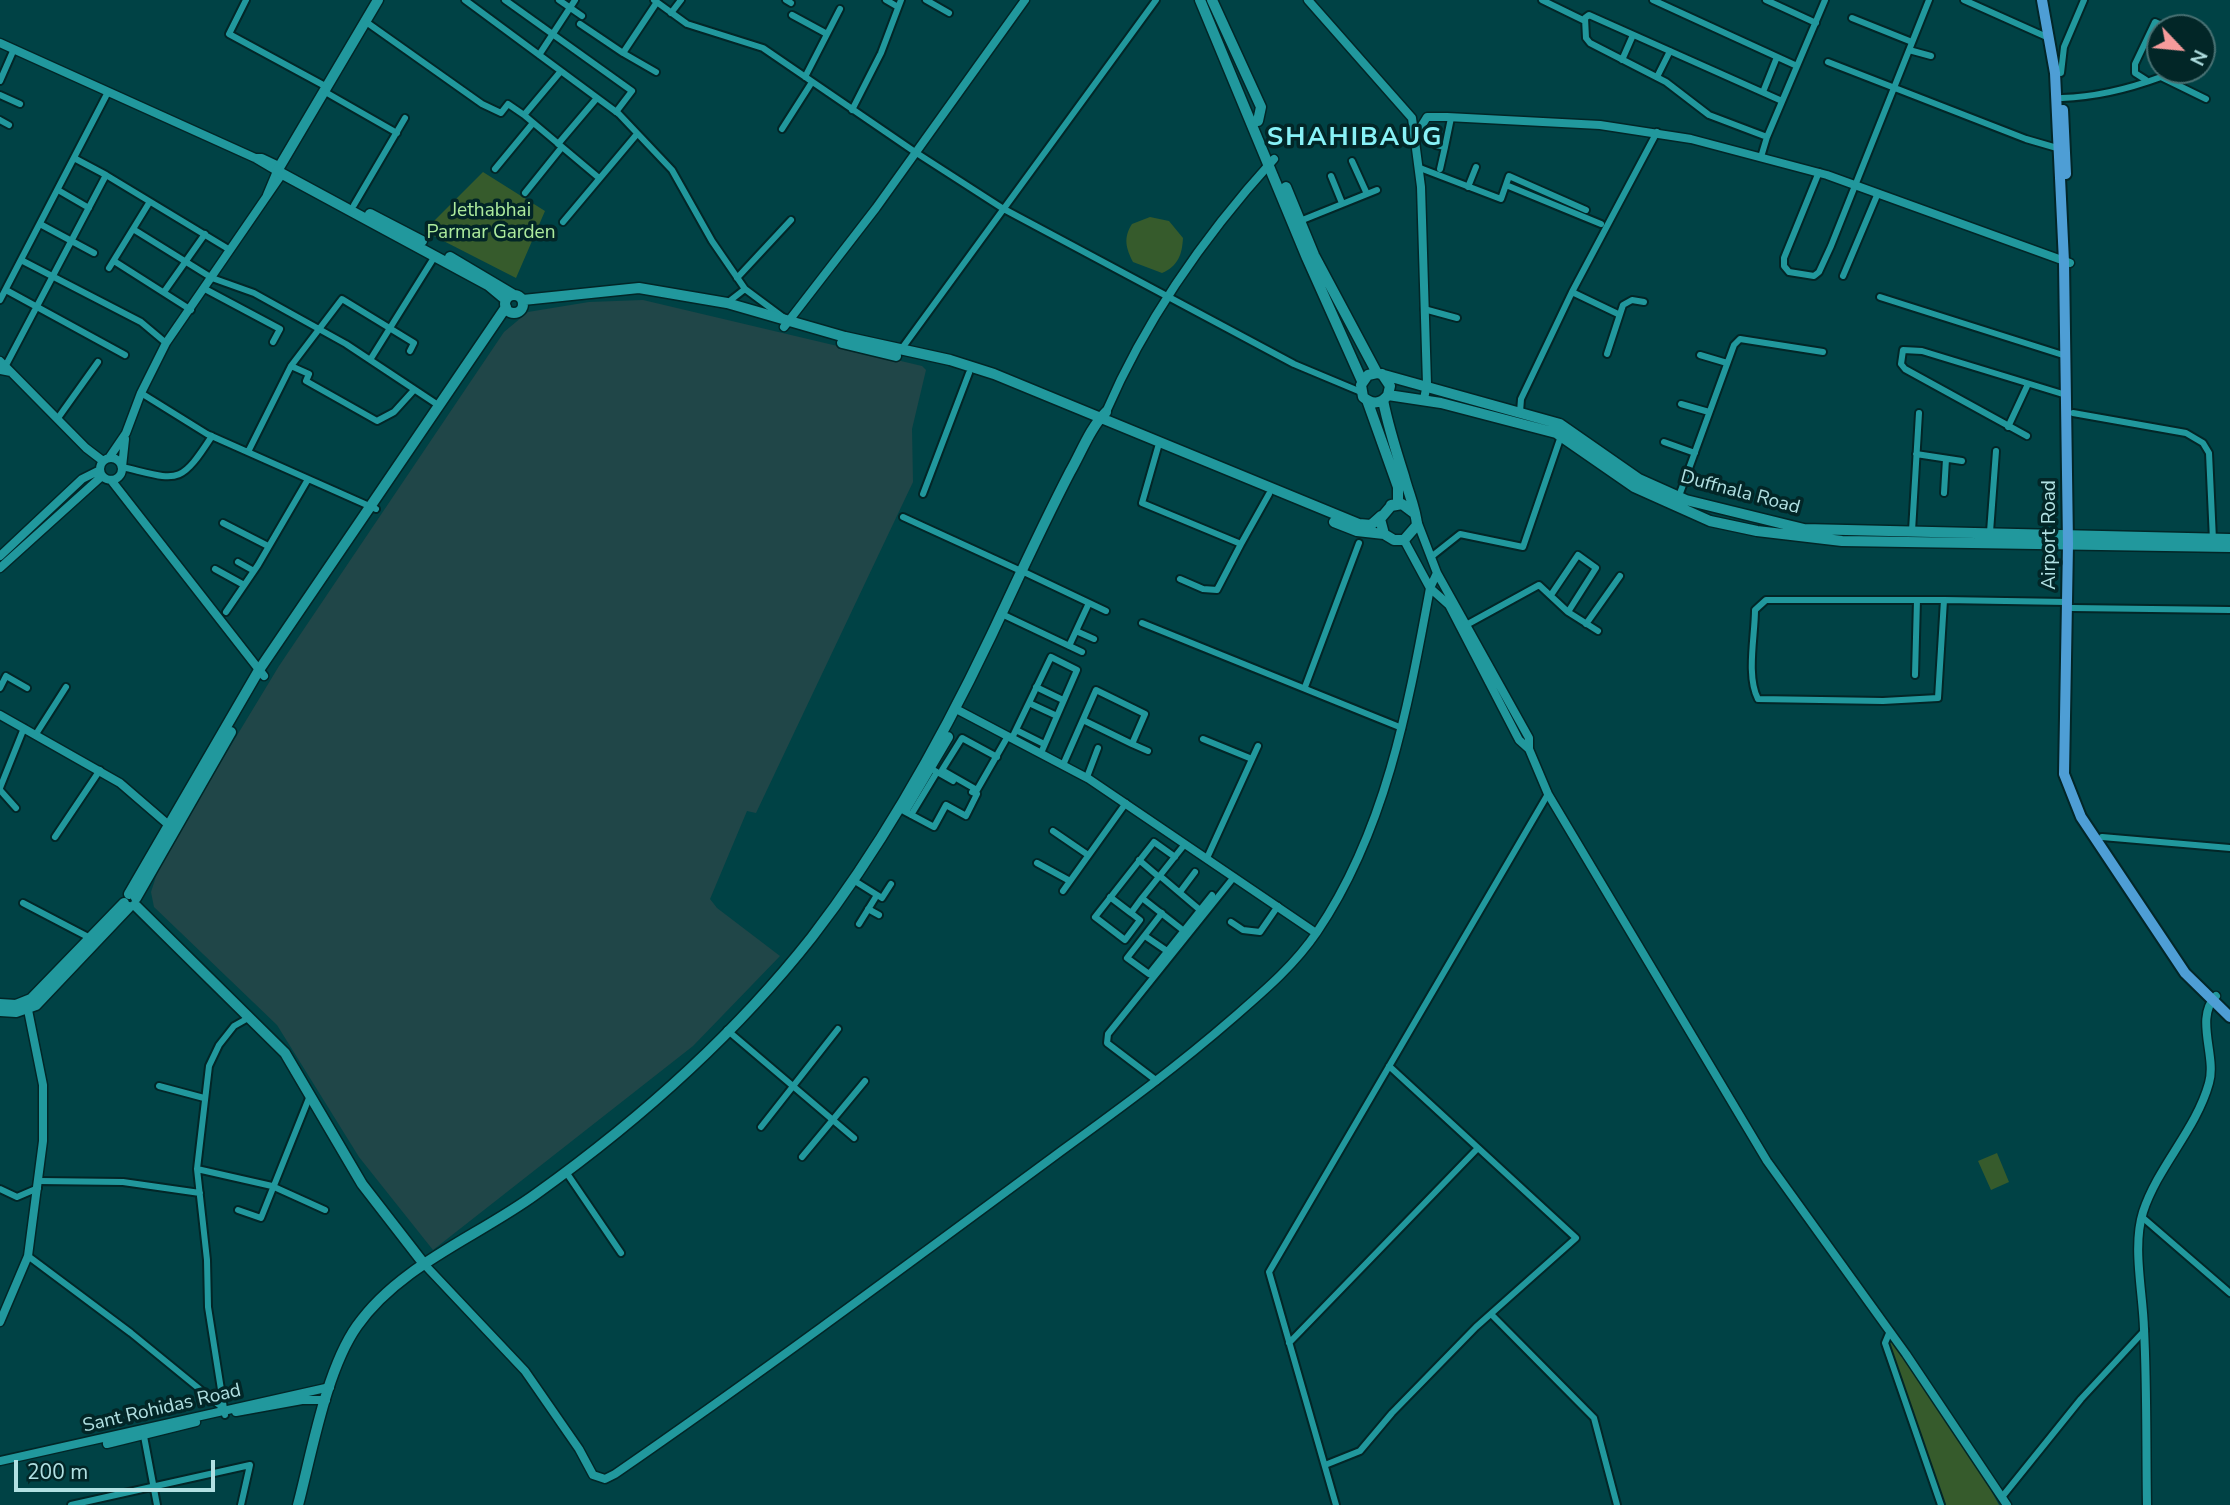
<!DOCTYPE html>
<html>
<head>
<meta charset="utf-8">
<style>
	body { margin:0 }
	#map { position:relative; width:2230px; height:1505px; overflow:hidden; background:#004245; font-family:"Nunito Sans",sans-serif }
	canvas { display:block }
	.north { position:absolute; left:2146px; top:14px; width:70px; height:70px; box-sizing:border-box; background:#022627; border:2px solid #487072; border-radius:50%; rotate:116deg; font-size:19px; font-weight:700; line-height:28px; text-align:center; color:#b1e0e2 }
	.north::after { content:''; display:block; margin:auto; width:24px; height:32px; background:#f59b9b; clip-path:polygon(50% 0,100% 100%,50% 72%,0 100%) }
	.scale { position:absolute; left:14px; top:1460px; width:201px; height:32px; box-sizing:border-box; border:4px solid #b1e0e2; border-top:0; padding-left:9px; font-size:21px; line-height:24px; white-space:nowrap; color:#b1e0e2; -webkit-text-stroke:5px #022627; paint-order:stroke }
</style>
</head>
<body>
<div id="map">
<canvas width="2230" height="1505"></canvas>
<div class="north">N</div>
<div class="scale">200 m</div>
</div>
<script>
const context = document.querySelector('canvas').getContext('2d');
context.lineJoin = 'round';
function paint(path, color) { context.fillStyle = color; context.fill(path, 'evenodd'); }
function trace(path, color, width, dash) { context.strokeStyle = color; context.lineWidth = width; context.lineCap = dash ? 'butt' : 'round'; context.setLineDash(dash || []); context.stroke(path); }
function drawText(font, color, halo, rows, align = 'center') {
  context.font = font + ' "Nunito Sans",sans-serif'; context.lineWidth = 7; context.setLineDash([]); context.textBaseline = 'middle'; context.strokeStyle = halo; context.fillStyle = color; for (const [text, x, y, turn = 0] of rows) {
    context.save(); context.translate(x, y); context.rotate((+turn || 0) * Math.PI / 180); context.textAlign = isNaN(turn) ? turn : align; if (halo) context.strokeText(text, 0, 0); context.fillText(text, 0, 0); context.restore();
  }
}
paint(new Path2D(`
	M643,300L922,366L926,370L912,429L913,482L756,813L747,811L710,899L717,908L780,956L693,1046L433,1250L359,1157L277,1025L154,907L151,892L161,861L279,666L504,332L528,312L589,302Z`), '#204648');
paint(new Path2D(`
	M483,172L545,211L516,278L424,231Z
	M1150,217L1169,221L1183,238C1182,255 1178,266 1162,273L1133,262C1126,248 1123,238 1132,224Z
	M1997,1153L2009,1182L1991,1190L1978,1161Z
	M1893,1342L1988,1485L1999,1505H1940L1888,1343Z`), '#365b2c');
const minor = new Path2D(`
	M246,0L229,34L325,86
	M465,0L619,114L672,170L712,241L745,289L784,318
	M505,0L632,91L616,112
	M559,0L582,16
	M654,0L687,24L763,48L915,152L1002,208L1294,364L1361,392
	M786,0L791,3
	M886,0L898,7
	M926,0L949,13
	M1542,0L1585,21
	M1653,0L1797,66
	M1766,0L1816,23
	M1964,0L2049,38
	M671,13L681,0
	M792,15L827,34
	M1852,18L1912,42
	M369,24L482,104L501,113L508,104L524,115
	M580,24L623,53L657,2
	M1909,50L1931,56
	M623,53L656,72
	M539,55L575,0
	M1622,60L1633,35
	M1828,62L2026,139L2057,148
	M561,71L524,115L599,178
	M2061,73L2064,47L2084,0
	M805,77L840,9
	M1657,77L1670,51
	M2161,77L2206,99
	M2146,80L2135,73V64L2155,22L2168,28
	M0,81L14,49
	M1763,92L1777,57
	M327,93L397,133
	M0,95L20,104
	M2062,98C2096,97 2131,88 2161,77L2165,70
	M852,110L881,53L901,0
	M0,120L9,125
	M782,129L812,82
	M1767,137L1825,0
	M558,144L597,98
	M1436,145L1445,147L1451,118
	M1761,157L1767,137L1709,115L1666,82L1590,43L1586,38L1585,18L1589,15L1782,101
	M1352,161L1367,194
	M1420,168L1501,199L1509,176L1586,210
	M495,169L533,123
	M1440,169L1445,147
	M1819,172L1784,258V266L1789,272L1814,276L1819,272L1831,246L1929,0
	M106,175L230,250
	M1331,176L1342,203
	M1506,185L1601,224
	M1468,187L1476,167
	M58,190L89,208
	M525,193L562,147
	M354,205L405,118
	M1300,221L1377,190
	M563,222L637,134
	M40,224L94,253
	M133,229L212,278L254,293L346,344L438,405
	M21,260L141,322L166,343
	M114,261L191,310
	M109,268L149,203
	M1843,276L1878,193
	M737,278L791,220
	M205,289L280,329L273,342
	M6,290L125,355
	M164,292L205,234
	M1572,292L1618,314
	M1880,297L2066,356
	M0,300L107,94
	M727,303L745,289
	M1424,309L1457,318
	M900,351L1156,0
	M1607,354L1623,305L1632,300L1644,302
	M1700,355L1727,363
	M370,360L435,256
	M6,365L106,175L74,158
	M291,366L309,374L306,381L377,421L394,412L414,390
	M141,393L207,434L376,509
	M1681,404L1709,412
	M1520,412L1521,399L1572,292L1657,132
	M2073,413L2186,433L2203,443L2209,453L2213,540
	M58,418L98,362
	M2008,427L2028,384
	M2027,436L1905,369L1901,364L1903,350L1922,351L2066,395
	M1664,442L1695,453
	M1158,447L1142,503L1241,544L1269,494
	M248,452L291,366L342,299L414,343L410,351
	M1916,454L1962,461
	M122,467C178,480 179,487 212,436
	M1944,493L1946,459
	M923,494L969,373
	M1679,496L1734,345L1740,339L1823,352
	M903,517L1021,571
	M223,523L268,546
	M1912,531L1919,413
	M1990,532L1996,451
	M1431,557L1460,534L1523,547L1561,436
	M238,562L254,571
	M215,569L244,585
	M1026,573L1106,611
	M1180,579L1203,589L1217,590L1241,544
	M1551,595L1578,555L1596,568L1568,612
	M1944,600H1766L1755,610C1755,636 1746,676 1758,699L1883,701L1938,698L1944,600L2067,602
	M2072,608L2230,610
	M226,612L258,565L307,481
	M1006,616L1082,652
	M1142,623L1402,728
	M1468,624L1539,585L1568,612L1598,631
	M1586,624L1620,576
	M1076,631L1094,639
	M1069,646L1089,603
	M1915,675L1917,600
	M1036,687L1063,700
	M1305,687L1359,543
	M0,688L6,676L27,688
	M1029,703L1057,716
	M1016,730L1044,744
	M36,734L66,687
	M1012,738L1051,657L1077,670L1041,753
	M1203,739L1252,759
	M1132,744L1148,751
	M997,757L962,738L942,770L977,790L1008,736
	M1063,765L1096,690L1145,714L1132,744L1083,720
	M930,768L953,781
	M1087,777L1098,748
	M0,788L24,728
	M0,790L16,808
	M904,811L934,827L946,805L966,816L977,794L972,792
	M911,815L937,772
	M1053,831L1088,855
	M55,837L100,770
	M2102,837L2230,848
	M1207,858L1258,746
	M1139,860L1159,877
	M1037,863L1070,881
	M1160,876L1200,910
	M858,883L882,898L891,884
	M1063,891L1126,803
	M1180,892L1195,872
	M1110,897L1131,913L1142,898
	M23,903L90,938
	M868,909L879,915
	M1131,913L1140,920L1125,940L1095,917L1154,842L1175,857
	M1162,913L1127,958L1149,974L1212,895
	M1231,922L1243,930L1260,932L1278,906
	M859,924L877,895
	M1184,931L1142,898L1185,844
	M1145,936L1167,951
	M727,1030L854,1138
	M1157,1081L1107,1043L1108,1034L1234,877
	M159,1086L204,1098
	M761,1127L838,1029
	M802,1157L865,1081
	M197,1169L272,1186L325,1210
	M566,1172L621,1253
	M39,1181L123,1182L200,1193
	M0,1189L17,1197L38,1188
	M238,1210L261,1218L309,1098
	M2142,1217L2230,1293
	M28,1256L131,1333L224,1409
	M1491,1314L1594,1418L1617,1505
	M1890,1331L1885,1343L1941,1505
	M1289,1343L1478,1148
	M225,1415L208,1307L207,1260L197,1169L209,1066L219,1045L234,1026L250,1017
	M143,1431L157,1505
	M1325,1465L1360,1451L1392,1413L1476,1327L1576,1238L1389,1066
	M2002,1497L2081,1399L2145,1330
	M71,1505L250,1465L241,1505
	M1336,1505L1269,1272L1548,794`);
const tertiary = new Path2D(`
	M1308,0L1412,118L1421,187L1427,384L1424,399
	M0,43L255,158L277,171L267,195
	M1416,135L1427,117H1447L1600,125L1691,139L1827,175L2070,263
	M255,158H262L279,166
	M784,327L876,208L1025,0
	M0,361L11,372
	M0,370L11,372L86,448L103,461
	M1106,412C1146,319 1206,234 1274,159
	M109,458L126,433L141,393L166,343L282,174
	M100 469a11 11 0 1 1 22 0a11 11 0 1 1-22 0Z
	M122,467L125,439
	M111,480L264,676
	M1417,521L1437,573L1529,738V749
	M1404,540L1430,588L1449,605L1519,740L1529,749L1548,794L1767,1161L1906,1354L2007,1505
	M0,556L82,479L100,470
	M0,568L102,476
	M956,709L1089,779L1316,933
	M0,715L120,783L171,827
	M424,1264L525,1371L579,1449L593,1475L605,1479L615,1474C767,1369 915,1259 1064,1149C1122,1107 1179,1065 1233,1018C1263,992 1294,966 1317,932C1386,830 1408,707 1430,588L1437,573
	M0,1322L28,1256L43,1141V1085L27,1005
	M236,1412L302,1400H326
	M107,1444L196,1422
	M0,1461L330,1387
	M2147,1505C2146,1446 2147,1387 2144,1329C2143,1292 2132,1247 2143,1212C2158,1166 2196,1130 2209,1083C2217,1056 2194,1018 2216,996`);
const secondary = new Path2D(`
	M378,0L277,171L488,285L506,300
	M1200,0L1307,258L1362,381
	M1212,0L1261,107L1258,121
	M1286,187L1314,255L1377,373
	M370,214L422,241
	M450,257L514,295
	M505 304a9 9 0 1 1 18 0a9 9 0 1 1-18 0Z
	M523,300L639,288L727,303L845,337L950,360L994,374L1359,524L1371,525L1381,516
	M842,343L896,356
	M1382,374L1390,386L1388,395C1381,404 1372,405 1363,397L1361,385L1368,375L1377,373L1560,424L1639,479L1686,500L1804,529L2230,539
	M1388,395L1441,403L1556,433L1634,487L1710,521L1757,531L1842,541L2230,547
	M1367,400L1398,487V504L1391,505
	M1383,400C1388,426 1396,451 1404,476C1408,492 1416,509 1417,525L1404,540H1394L1384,534L1380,519L1391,506L1402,504L1414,513
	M1334,522L1357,531L1384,534
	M906,808L948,737
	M129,894L259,670L506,307
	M136,898L231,732
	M135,905L285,1053L362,1184L424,1264
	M0,1004L16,1005L31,999L124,903
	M0,1011L16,1012L36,1005L129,907
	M298,1505C312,1452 326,1370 357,1326C400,1265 477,1237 536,1194C638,1121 734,1036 812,937C883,845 941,741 991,636C1017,581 1042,526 1070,472C1081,453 1090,428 1106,412`);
const primary = new Path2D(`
	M2042,0L2055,73L2064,262L2068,544L2064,774L2081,817L2185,973L2230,1017
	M2063,110L2066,174`);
trace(minor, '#022627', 10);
trace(tertiary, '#022627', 11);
trace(secondary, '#022627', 13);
trace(primary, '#022627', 14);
trace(minor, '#21989d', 6);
trace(tertiary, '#21989d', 8);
trace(secondary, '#21989d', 10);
trace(primary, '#4e9ed5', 10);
drawText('19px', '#adeb9d', '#022627', [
	["Jethabhai",491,211],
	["Parmar Garden",491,233]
]);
drawText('19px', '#b1e0e2', '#022627', [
	["Duffnala Road",1740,493,15],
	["Airport Road",2050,535,-90],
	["Sant Rohidas Road",162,1409,-13]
]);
context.letterSpacing = '2px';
drawText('bold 26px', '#88f2f7', '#022627', [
	["SHAHIBAUG",1355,139]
]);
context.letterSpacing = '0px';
</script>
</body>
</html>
